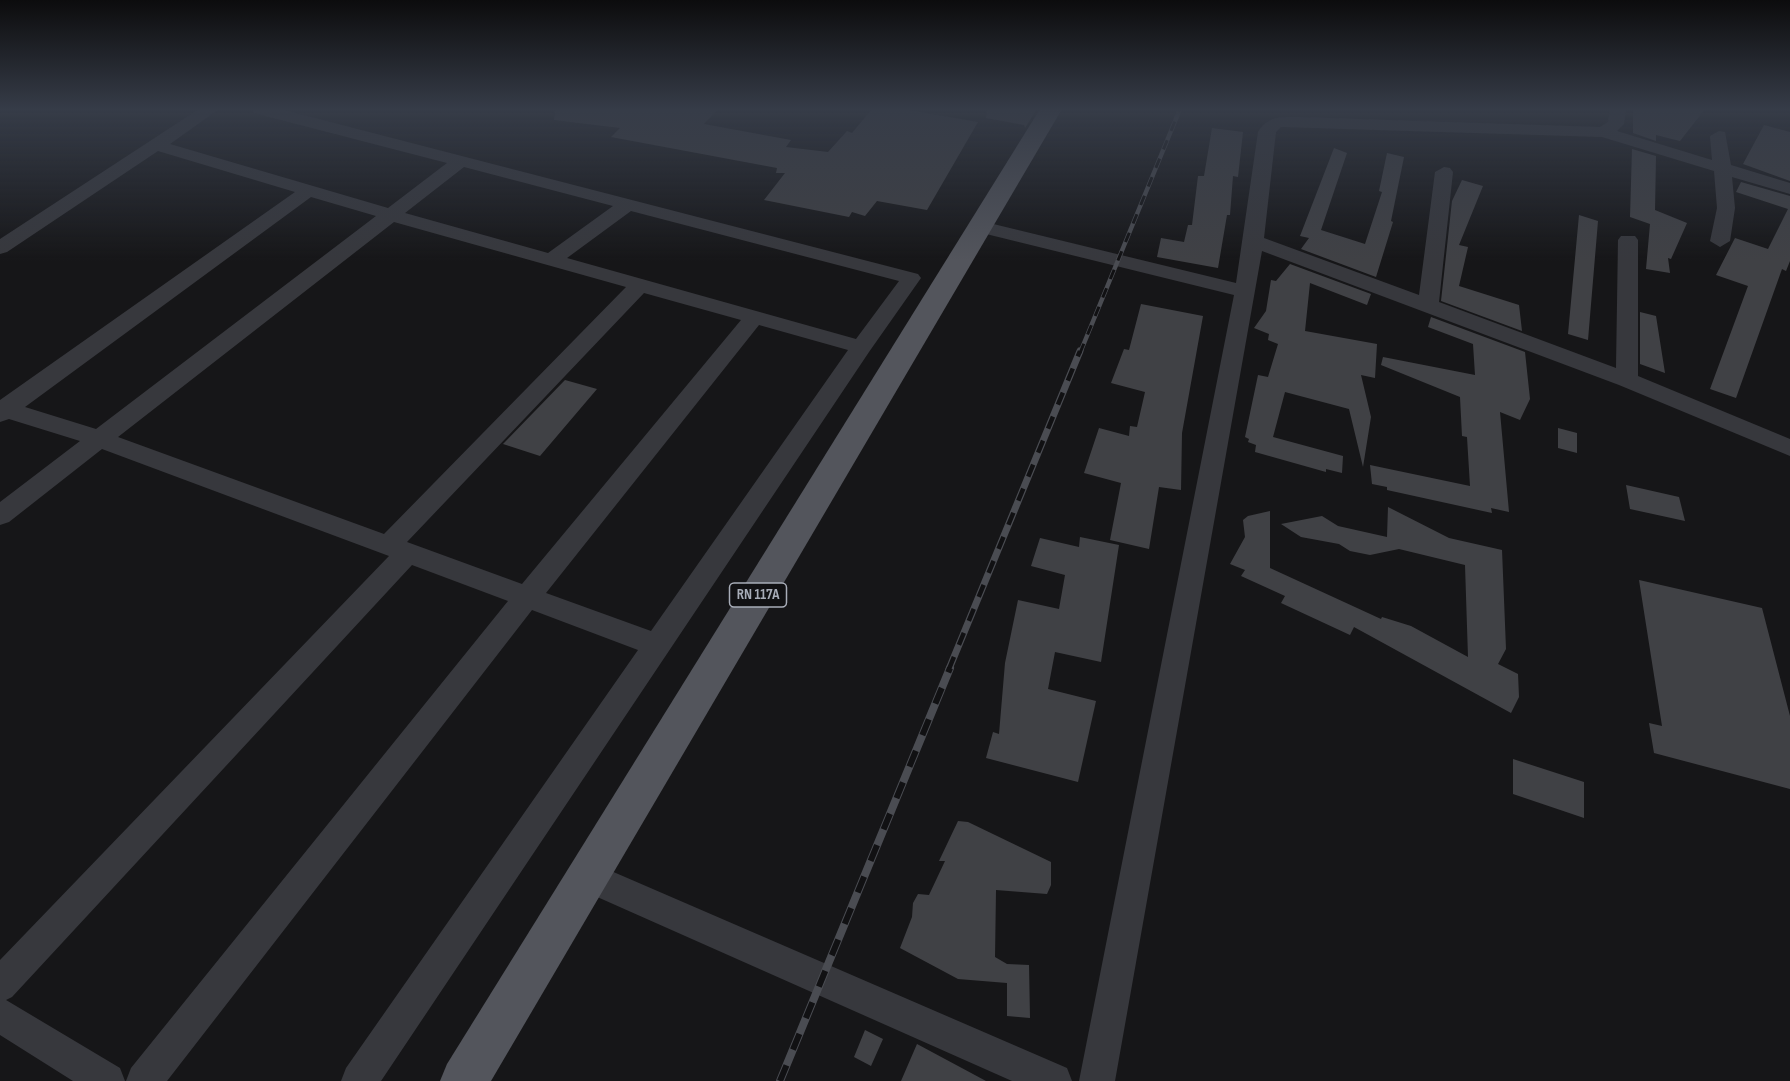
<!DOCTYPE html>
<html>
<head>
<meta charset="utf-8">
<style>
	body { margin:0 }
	canvas { display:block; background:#161618 }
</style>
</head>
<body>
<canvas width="1790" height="1081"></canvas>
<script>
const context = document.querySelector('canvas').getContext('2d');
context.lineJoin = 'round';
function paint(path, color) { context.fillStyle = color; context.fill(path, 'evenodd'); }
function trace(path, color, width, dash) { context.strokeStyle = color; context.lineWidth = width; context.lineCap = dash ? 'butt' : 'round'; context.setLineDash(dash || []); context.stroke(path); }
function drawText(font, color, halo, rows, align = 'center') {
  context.font = font + ' "Sofia Sans Condensed",sans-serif'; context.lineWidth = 5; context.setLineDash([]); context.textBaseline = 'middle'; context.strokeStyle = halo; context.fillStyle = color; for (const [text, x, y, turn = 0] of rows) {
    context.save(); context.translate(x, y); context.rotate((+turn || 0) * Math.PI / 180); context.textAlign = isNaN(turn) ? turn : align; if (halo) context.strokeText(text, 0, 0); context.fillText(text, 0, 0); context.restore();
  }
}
paint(new Path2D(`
	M555,109H718L704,124L791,140L786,147L828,152L847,131L852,133L872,109H903L978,122L927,210L877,201L865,216L852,212L849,217L764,200L785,173H776L777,168L611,137L620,128L554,120Z
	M987,109H1037L1025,128L1024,125L986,118Z
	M1633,109H1705L1680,141L1656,135V141L1633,133Z
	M1764,125L1790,132V181L1743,164Z
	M1212,128L1243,132L1238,177L1233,176L1230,215H1227L1218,268L1157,257L1161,238L1184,242L1188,225H1192L1198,176H1204Z
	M1334,148L1347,153L1321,230L1365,244L1382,192L1379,191L1387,153L1404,157L1391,221L1393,222L1376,277L1301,249L1309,238L1300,236Z
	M1632,149L1656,156L1655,210L1687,223L1671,259L1668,258L1670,273L1646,269L1650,224L1630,217Z
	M1462,180L1483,186L1459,245L1468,247L1459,286L1519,305L1522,331L1441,301L1452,201Z
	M1741,182L1790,196V261L1786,271L1782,269L1736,398L1710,389L1748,286L1716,275L1735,238L1768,249L1788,209L1736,192Z
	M1579,215L1598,221L1588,340L1568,334Z
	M1290,264L1371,294L1367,305L1310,283L1305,331L1377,344L1375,378L1361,375L1371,417L1363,467L1349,409L1285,392L1273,437L1343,456L1342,473L1326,469V472L1255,452L1256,445L1248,442L1249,439L1245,437L1258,375L1268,377L1278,344L1268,340L1269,334L1254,328L1266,311L1271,280L1276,281Z
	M1141,304L1203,316L1182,433L1181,490L1159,487L1149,549L1110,540L1121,483L1084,473L1099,428L1129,436L1130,426L1137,427L1145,392L1111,383L1124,349L1129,350Z
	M1640,312L1656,316L1665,373L1640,364Z
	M1431,317L1525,352L1530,399L1520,420L1500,412L1509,512L1491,508L1492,513L1387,490V487L1372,484L1370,465L1470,486L1467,437L1462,436L1460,397L1381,365L1383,357L1475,375L1473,344L1428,327Z
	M565,380L597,389L540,456L503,444Z
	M1558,428L1577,433V453L1558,448Z
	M1626,485L1679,497L1685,521L1630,509Z
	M1388,507L1449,538L1502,550L1506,649L1498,664L1518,674L1519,697L1511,713L1354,627L1350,635L1281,603L1285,596L1241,576L1245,570L1230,564L1245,537L1243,520L1248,516L1270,511V568L1381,619L1382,617L1411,626L1468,657L1465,565L1399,549L1370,555L1350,551L1339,544L1301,537L1281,524L1322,516L1338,526L1387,537Z
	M1080,537L1119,545L1101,662L1055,652L1048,689L1096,701L1078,782L986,758L993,732L999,734L1005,663L1018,600L1059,609L1065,575L1031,566L1040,538L1079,547Z
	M1639,580L1762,608L1790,716V789L1654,753L1649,723L1662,726Z
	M1513,759L1584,782V818L1513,794Z
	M958,821L968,822L1051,862V885L1047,894L996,890L995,957L1007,964L1029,965L1030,1018L1007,1016V983L958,979L900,948L912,917L913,903L918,894L929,895L945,861H939Z
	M865,1030L883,1039L871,1066L854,1057Z
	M917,1044L986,1081H901Z`), '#404145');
paint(new Path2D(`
	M199,109H219L170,144L388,208L447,163L254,113L252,109H280L918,274L921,278L869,352L381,1081H341L346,1068L638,650L532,610L167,1081H126L131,1068L508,601L412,565L12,997L6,1000L120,1068L125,1081H73L0,1035V960L389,556L102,449L9,522L0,525V502L80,441L9,419L0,422V400L295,192L158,151L7,252L0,254V239ZM464,167L613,206L548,253L405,213ZM311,197L376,216L96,429L25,407ZM631,211L899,281L856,339L567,258ZM394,222L626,287L384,534L118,437ZM644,293L741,320L522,584L407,542ZM759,325L848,350L651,631L546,593Z
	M1610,109H1626L1624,124L1617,131L1712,160L1710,136L1719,131L1725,132L1731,165L1790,183V194L1732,177L1735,208L1730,241L1720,247L1710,241L1717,208L1714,171L1602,137L1281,127L1276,132L1264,238L1419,295L1435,172L1444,167L1450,168L1453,172L1439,302L1616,368L1618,240L1621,236H1635L1638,240V376L1790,439V456L1619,385L1262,251L1115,1081H1079L1234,295L974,231L971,227L981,221L1236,283L1258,132C1268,116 1280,117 1298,117L1600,127L1608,122Z
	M588,861L1067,1068L1072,1081H1012L577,888L572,877L577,866Z`), '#37383d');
paint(new Path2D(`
	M1040,109H1062L491,1081H440L447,1064Z`), '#53555c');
const railFar2 = new Path2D(`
	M1080,353L1180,109`);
const railFar1 = new Path2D(`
	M949,669L1080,351`);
const rail = new Path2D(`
	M780,1081L950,668`);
trace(railFar2, '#4a4c52', 4.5);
trace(railFar1, '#4a4c52', 7);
trace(rail, '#4a4c52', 8);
trace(railFar2, '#111113', 3, [10]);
trace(railFar1, '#111113', 4.5, [13]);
trace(rail, '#111113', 6, [17]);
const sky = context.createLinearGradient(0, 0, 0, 261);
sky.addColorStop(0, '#0c0c0d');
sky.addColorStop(0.42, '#363c48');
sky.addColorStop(1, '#363c4800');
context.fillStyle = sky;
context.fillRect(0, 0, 1790, 261);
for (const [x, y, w] of [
	[758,595,57]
]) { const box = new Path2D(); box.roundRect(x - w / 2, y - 12, w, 24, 4.5); context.fillStyle = '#111113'; context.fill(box); trace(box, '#a8adb8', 1.5); }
drawText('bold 15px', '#a8adb8', null, [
	["RN 117A",758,595]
]);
</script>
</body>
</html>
